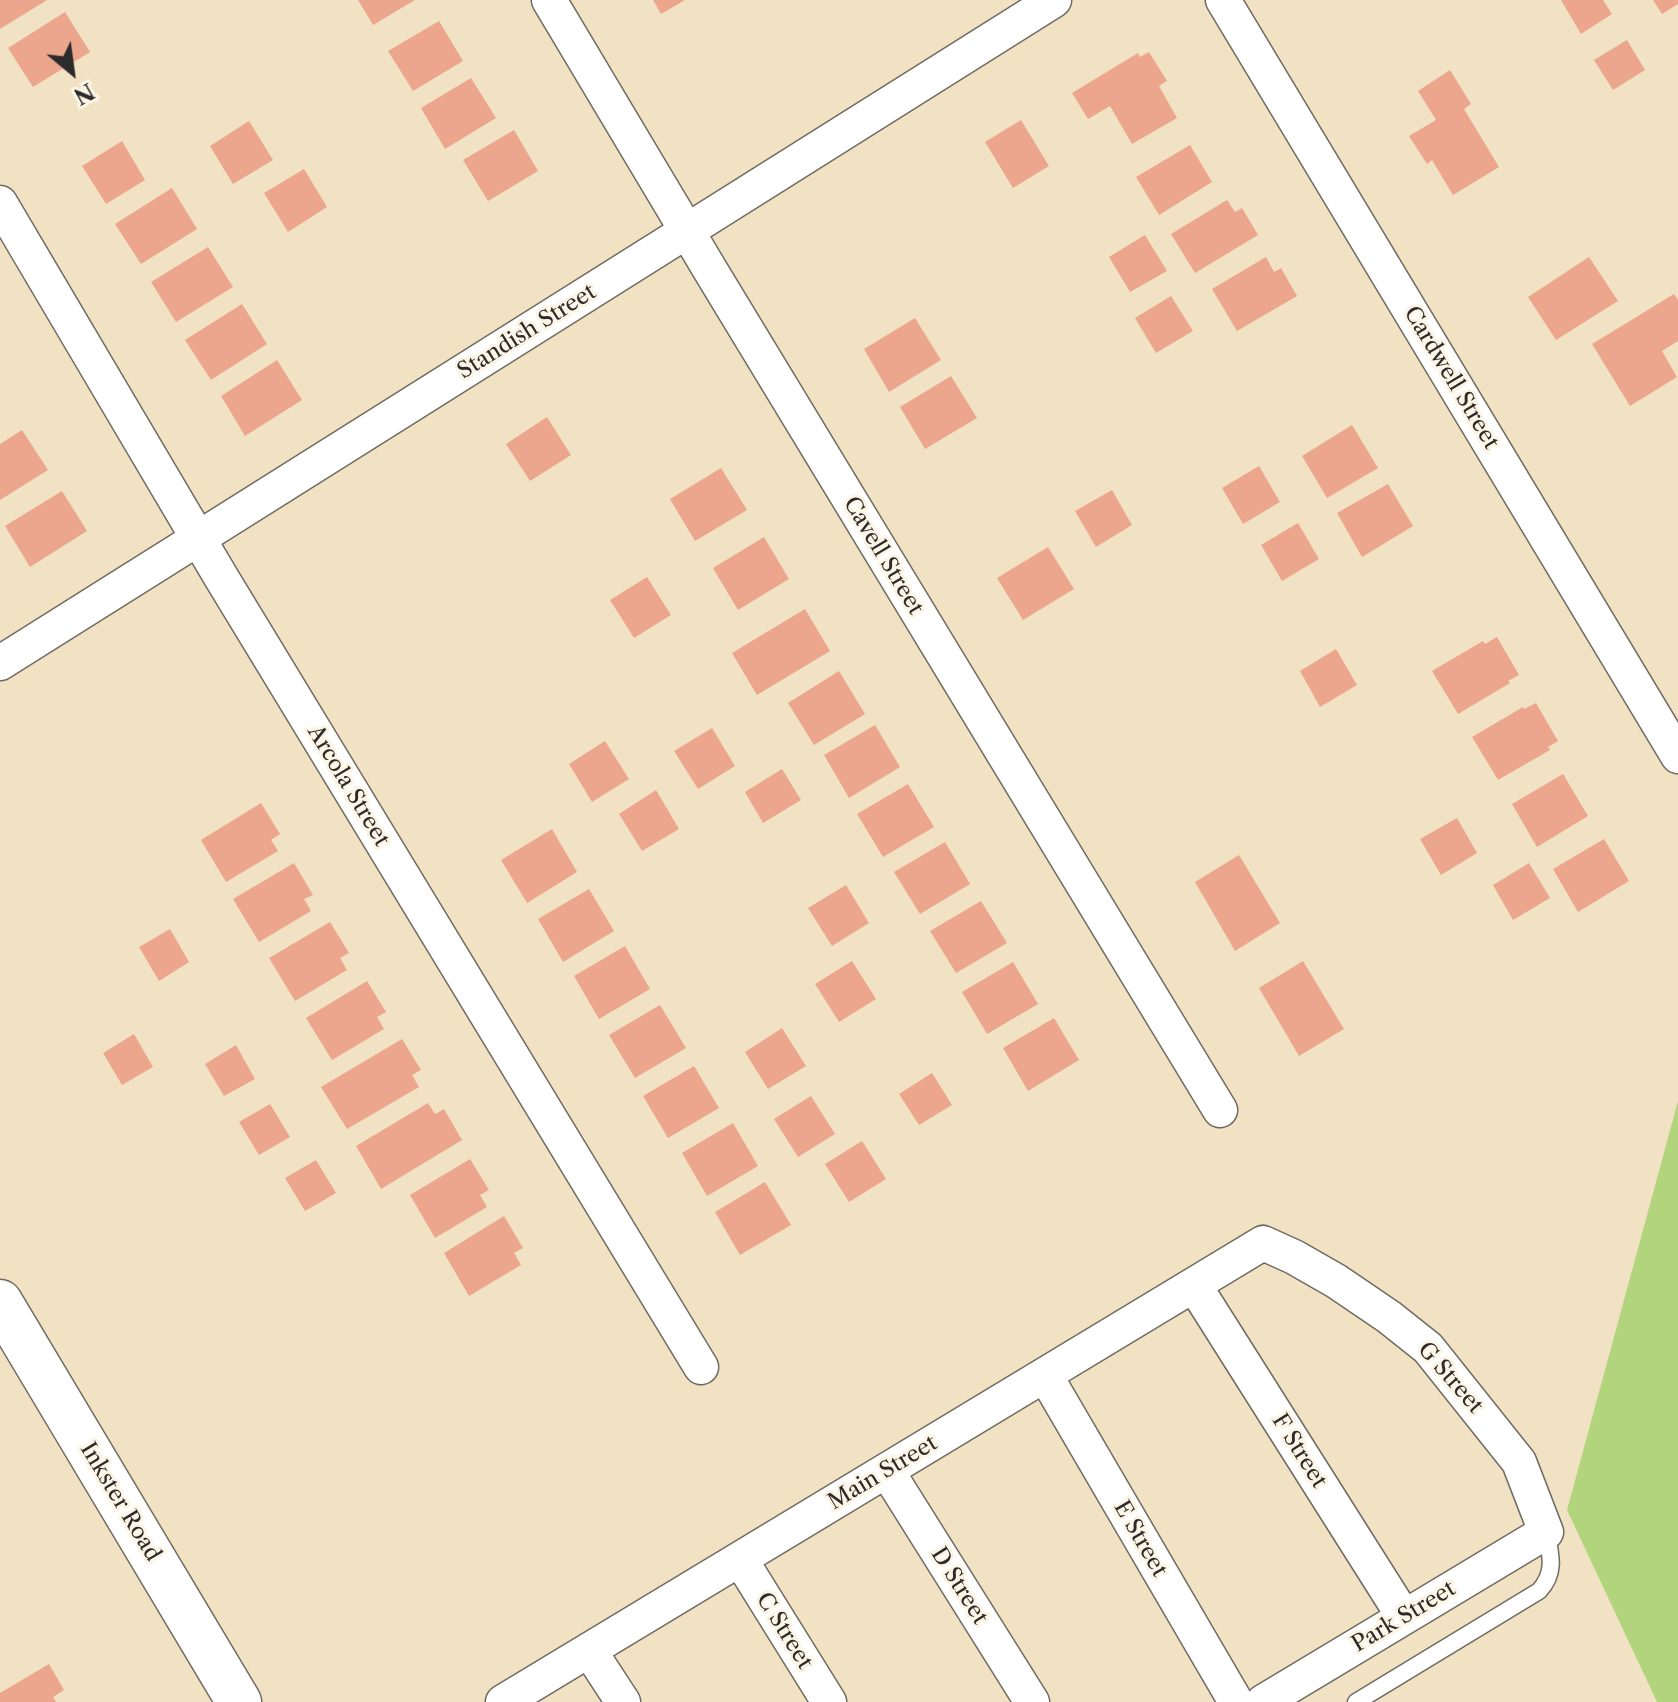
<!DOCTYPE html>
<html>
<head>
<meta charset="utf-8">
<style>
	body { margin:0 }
	#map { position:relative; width:1678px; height:1702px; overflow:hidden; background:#f1e2c4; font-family:"Libre Caslon Text",serif }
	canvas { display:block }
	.north { position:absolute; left:32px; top:32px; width:80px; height:80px; -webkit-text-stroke:6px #fcf5e5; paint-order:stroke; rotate:151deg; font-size:22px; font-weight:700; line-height:32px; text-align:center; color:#2b2b2b }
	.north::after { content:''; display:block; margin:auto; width:28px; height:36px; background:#2b2b2b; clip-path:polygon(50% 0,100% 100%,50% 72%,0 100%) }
</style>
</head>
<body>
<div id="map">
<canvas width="1678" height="1702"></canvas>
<div class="north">N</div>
</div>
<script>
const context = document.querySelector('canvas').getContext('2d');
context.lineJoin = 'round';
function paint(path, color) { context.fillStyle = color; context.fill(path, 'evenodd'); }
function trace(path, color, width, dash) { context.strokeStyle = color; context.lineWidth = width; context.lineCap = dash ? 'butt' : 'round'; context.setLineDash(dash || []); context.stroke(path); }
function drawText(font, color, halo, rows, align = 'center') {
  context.font = font + ' "Libre Caslon Text",serif'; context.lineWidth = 6; context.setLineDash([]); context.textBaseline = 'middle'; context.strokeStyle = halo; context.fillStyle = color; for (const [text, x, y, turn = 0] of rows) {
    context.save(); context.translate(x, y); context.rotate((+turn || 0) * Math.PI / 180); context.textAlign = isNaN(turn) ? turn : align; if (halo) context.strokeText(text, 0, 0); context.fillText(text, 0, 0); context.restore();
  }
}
paint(new Path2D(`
	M1678,1101V1702H1657L1567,1510Z`), '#b2d47c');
paint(new Path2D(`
	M0,0H47L0,29Z
	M358,0H415L373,25Z
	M653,0H685L661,14Z
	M1561,0H1603L1612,14L1581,34Z
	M1653,0H1678V4L1662,14Z
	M65,12L90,52L33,87L8,48Z
	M439,21L463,61L413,91L388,51Z
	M1627,40L1645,70L1613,90L1594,60Z
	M1149,52L1167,81L1159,86L1177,118L1132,144L1110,106L1088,119L1072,93L1138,53L1140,57Z
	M1450,70L1471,104L1464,109L1499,167L1453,195L1432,160L1427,164L1409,136L1436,120L1418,91Z
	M471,78L496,118L445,149L421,108Z
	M1021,120L1049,166L1013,188L985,142Z
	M249,121L273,160L233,184L210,146Z
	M514,130L538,171L488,201L463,160Z
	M122,141L145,180L106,204L82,166Z
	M1190,145L1212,182L1159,215L1136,177Z
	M304,169L327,207L288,232L264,193Z
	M172,188L197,229L141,264L115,224Z
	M1227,200L1235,212L1242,208L1258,235L1195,273L1171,234Z
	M1145,235L1167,271L1130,292L1109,257Z
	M208,247L233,287L176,322L151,282Z
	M1266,257L1274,272L1281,268L1297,296L1237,331L1212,289Z
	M1589,257L1618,301L1556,340L1528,297Z
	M1674,294L1678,300V341L1662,351L1677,377L1630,406L1592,344Z
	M1171,296L1193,331L1156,353L1135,318Z
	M242,304L267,344L211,380L185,340Z
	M915,318L941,360L889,392L864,349Z
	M277,360L302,400L245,436L221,396Z
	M951,376L977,418L925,449L900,407Z
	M547,417L571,455L530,481L506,444Z
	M1352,425L1378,468L1327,498L1302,456Z
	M22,430L48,470L0,500V444Z
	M1259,466L1280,502L1243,524L1222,488Z
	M721,468L747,510L695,541L670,499Z
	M1388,484L1413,526L1362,557L1337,513Z
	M1112,490L1132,525L1096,547L1075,511Z
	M62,491L87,531L30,567L5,526Z
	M1298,523L1319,559L1282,581L1261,545Z
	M764,537L789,579L738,610L713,568Z
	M1048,547L1074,589L1023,620L997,578Z
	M647,577L671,615L634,638L610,600Z
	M805,609L830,651L757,695L732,653Z
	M1497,637L1519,675L1508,681L1510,683L1458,714L1432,671L1483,641L1485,644Z
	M1336,649L1357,685L1320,707L1300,671Z
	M839,671L865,714L814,745L788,703Z
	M1536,703L1558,741L1548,747L1550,750L1498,780L1472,737L1523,707L1524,709Z
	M875,725L900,767L849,798L824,755Z
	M712,728L735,766L698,789L674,751Z
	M605,741L629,779L592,802L569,764Z
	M782,769L801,800L763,823L745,792Z
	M1563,774L1588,816L1537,847L1512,804Z
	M908,784L934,827L883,857L857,814Z
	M656,790L679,829L642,851L619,814Z
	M261,803L280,834L271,840L278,851L226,882L201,840Z
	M1457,818L1477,853L1441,875L1420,839Z
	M552,829L577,872L527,903L501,860Z
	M1604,839L1629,881L1578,912L1553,869Z
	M945,842L970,884L920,914L894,872Z
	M1239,855L1280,923L1235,951L1195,882Z
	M294,863L313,895L304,899L311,911L259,942L233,899Z
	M1529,863L1550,898L1513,920L1493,885Z
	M846,885L869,923L832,946L808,908Z
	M589,889L614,931L563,962L538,919Z
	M981,901L1007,943L956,973L930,931Z
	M330,922L349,953L340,958L347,970L295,1001L269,958Z
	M170,929L189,962L159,981L139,947Z
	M625,946L650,989L599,1019L574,976Z
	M852,961L876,999L839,1022L815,984Z
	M1303,961L1344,1029L1299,1056L1259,988Z
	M1013,962L1038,1004L987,1034L962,992Z
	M367,981L386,1012L377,1017L384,1029L332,1060L306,1018Z
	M660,1005L686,1048L635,1078L609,1035Z
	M1054,1018L1079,1060L1028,1091L1003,1048Z
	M782,1028L806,1066L768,1089L745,1052Z
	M134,1034L153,1067L122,1085L103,1053Z
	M402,1039L421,1070L412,1075L419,1087L347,1129L321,1087Z
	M236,1045L255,1079L224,1096L205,1064Z
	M694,1066L719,1108L668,1138L643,1096Z
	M932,1073L952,1105L919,1125L899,1094Z
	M811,1096L835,1134L798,1157L774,1119Z
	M428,1103L435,1114L444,1109L462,1140L381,1189L356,1146Z
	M270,1104L290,1137L259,1155L239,1122Z
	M733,1123L758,1166L707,1196L682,1153Z
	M862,1141L886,1179L849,1202L825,1164Z
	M470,1159L489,1190L480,1195L487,1207L435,1238L410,1195Z
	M316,1160L336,1193L305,1211L285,1178Z
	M765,1182L791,1225L740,1255L715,1212Z
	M504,1216L523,1248L514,1253L521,1265L469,1296L444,1253Z
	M49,1664L64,1690L53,1697L56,1702H0V1693Z`), '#eba68d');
const service = new Path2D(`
	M1356,1702L1539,1591C1556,1573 1551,1555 1546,1532`);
const minor = new Path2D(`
	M549,0L712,273L1220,1110
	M1223,0L1678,756
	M0,203L221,577L701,1367
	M0,663L1054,0
	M1194,1285L1404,1617
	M1045,1375L1236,1702
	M887,1471L1032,1702
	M740,1559L829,1702
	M589,1650L623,1702
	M503,1702L1263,1243L1294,1257L1336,1281L1389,1317L1428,1348L1519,1462L1546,1532L1263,1702`);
const secondary = new Path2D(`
	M0,1302L239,1702`);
trace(service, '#706b61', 19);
trace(minor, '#706b61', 37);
trace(secondary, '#706b61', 47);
trace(service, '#fff', 16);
trace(minor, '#fff', 34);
trace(secondary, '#fff', 44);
drawText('22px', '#2b2b2b', '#fcf5e5', [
	["Standish Street",527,332,-32],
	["Cardwell Street",1451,378,59],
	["Cavell Street",883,556,59],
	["Arcola Street",348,786,59],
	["G Street",1450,1378,49],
	["F Street",1299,1451,58],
	["Main Street",883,1473,-31],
	["Inkster Road",120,1502,59],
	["E Street",1140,1539,60],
	["D Street",959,1586,58],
	["Park Street",1404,1617,-31],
	["C Street",784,1631,58]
]);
</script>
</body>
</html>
